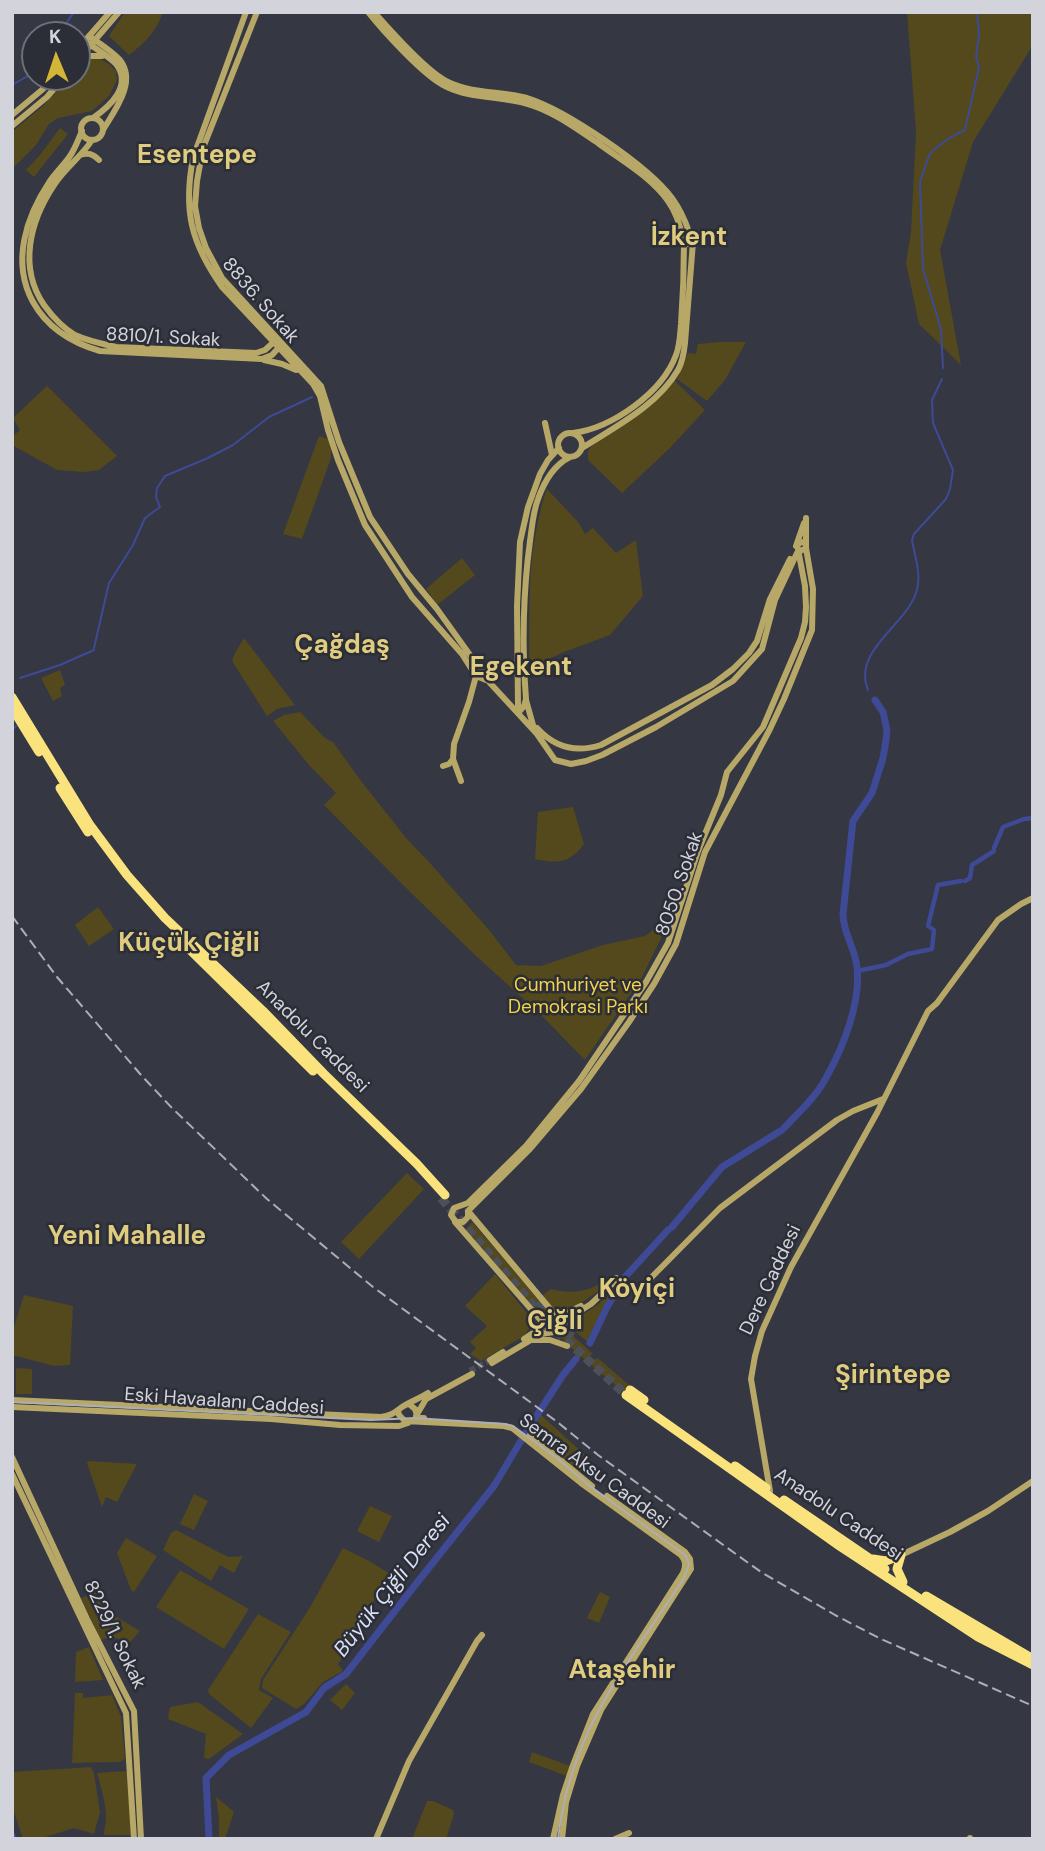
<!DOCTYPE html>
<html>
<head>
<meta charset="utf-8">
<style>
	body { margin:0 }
	#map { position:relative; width:1045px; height:1851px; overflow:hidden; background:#353742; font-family:"DM Sans",sans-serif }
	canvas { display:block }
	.frame { position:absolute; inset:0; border:14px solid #d3d4db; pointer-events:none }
	.north { position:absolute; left:21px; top:21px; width:70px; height:70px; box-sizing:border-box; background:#2b2d37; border:2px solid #6e7079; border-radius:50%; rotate:358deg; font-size:19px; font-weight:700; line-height:28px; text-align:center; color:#d3d4db }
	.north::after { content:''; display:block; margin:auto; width:24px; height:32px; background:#d3b635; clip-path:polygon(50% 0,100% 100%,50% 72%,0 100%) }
</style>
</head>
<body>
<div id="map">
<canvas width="1045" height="1851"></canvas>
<div class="frame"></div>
<div class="north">K</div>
</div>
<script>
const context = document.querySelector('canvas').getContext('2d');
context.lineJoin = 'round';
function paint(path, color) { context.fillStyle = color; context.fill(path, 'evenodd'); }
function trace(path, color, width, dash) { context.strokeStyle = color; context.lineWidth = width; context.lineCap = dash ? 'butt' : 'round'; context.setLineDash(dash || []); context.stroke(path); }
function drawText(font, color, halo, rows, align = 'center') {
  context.font = font + ' "DM Sans",sans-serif'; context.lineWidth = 5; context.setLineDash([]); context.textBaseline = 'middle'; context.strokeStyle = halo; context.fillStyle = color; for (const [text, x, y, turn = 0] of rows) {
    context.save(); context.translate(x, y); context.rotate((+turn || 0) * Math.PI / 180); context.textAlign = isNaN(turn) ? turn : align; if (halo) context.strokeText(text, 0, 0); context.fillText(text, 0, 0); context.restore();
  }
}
paint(new Path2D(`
	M125,12H163C157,31 144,44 129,55L109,36Z
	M907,12H1033V44L1028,53L973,142L940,250L961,365L919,324L906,263L911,232L916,132Z
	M91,59H100L109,64L116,71L117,80L109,96L92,111L58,118L49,124L36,145L12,169V132L44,105L70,77H77C77,67 82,63 91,59Z
	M60,128L68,134L34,177L26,170L40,155Z
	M719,342H746L725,380L707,401L677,379L688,353L696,354L698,344Z
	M674,380L705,410L670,448L622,493L588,460V451L592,445C621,426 653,408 674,380Z
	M47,386L117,456L99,470L84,472L57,470L12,445V437L20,430L13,418Z
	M319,436L328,439L331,446V458L302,539L283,534Z
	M547,489L579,523L585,534L593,528L616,553L636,540L643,596L610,635L564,652L529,668C530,620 527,573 537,526C540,513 542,501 547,489Z
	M462,558L475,575L437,605L426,589Z
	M244,638L295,705L277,709L267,716L232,661L235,653Z
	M60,670L65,685L60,688L62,696L53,701L41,678Z
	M300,712L325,738L333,742L361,781L407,839L430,863L490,931L516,965L541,966L603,945L645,936L653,930L668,924L642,977L585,1060L538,1012L475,955L403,885L324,805L336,793L309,765L273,721L284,715Z
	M573,807L584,844C570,863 558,864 535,859L538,812Z
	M98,907L114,929L89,946L75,925Z
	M407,1173L424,1189L359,1259L341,1242Z
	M472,1222L548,1310L542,1316L539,1315L466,1229Z
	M495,1274L530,1317C531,1326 529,1331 522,1337L481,1361L470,1354L476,1348L470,1342L487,1326L465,1306Z
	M608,1280L610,1281C596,1293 574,1312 554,1311L541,1296L551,1289C573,1295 589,1291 608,1280Z
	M615,1286C610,1306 593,1321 588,1342L572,1329L570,1323L599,1304Z
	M24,1295L73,1306L70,1365L54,1366L12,1355V1333Z
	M568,1331L593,1354L588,1357L587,1362L561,1338Z
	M598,1358L629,1385L624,1392L593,1367L592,1365L593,1360Z
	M16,1368L32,1369V1394H16Z
	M541,1415L584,1454L579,1473L537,1438L545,1428L537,1423Z
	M89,1461L137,1464L117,1502L106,1497L102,1507L87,1463Z
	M194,1494L208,1501L194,1530L180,1524Z
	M370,1506L392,1516L379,1542L357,1531Z
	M176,1530L228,1557L243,1556L234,1573L220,1565L211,1581L163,1550L171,1533Z
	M126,1538L157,1556L134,1592L131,1590L117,1553Z
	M343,1548L369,1561L389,1573L371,1606V1611L355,1632L356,1638L338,1664L343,1671L323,1682L304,1704L296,1709L262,1688L263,1680L309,1609Z
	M180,1570L249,1609L224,1649L156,1607Z
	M101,1590L108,1612L140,1631L130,1642L113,1637L100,1640L81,1598Z
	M600,1592L610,1597L599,1623L587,1618Z
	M258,1614L291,1632L261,1679L259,1690L273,1698L251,1728L209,1694L208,1690Z
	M89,1647L103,1680L75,1682L76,1652Z
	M346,1684L355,1693L342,1710L330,1700Z
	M75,1693H83V1698L112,1695L121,1717L125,1759L120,1762L72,1763Z
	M198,1702L243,1734L209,1759L204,1758L206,1734L168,1719L170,1707Z
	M532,1752L570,1766L567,1776L529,1762Z
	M91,1767L94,1773L100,1812L94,1834L74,1828L39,1839H23L12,1806V1772Z
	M125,1771L127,1773L131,1835H104C104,1828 106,1824 106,1818C106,1803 101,1788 97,1773Z
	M216,1797L234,1812L225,1839H219V1819Z
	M427,1801H433L453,1810L454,1814L446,1839H412Z`), '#53491c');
trace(new Path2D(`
	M58,35L74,12
	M12,85L33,73L35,69
	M943,368L941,329L923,269L920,182L929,156L933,150L951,137L965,130L979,67L976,57L979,34L977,12
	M94,648L109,583L133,545L145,518L160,507L156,497L157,488L165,476L208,458L233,445L269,417L312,397
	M20,678L60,665L94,650
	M868,690C852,651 905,626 916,593C922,576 915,557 912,540L914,534L946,499L950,489L953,470L933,423L932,400L942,379
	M12,731L16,726`), '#3e4a96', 2);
trace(new Path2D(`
	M994,848L1003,827L1024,819L1033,818
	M965,881L970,878L972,865L994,851
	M857,971L886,965L908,954L932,949L934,930L928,926L938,885L961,881`), '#3e4a96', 4.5);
trace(new Path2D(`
	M785,1127C800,1111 817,1096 827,1076C844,1046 861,1001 857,967C855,948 843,933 843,914L853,821L872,793L883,758L886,740L887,730L883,712L875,700
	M672,1227L722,1167L782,1130
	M625,1277L668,1230
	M590,1343L607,1307L621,1284
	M12,1835L13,1839
	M209,1839L206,1778L229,1755L306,1712L324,1688L346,1674L412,1589L494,1486L525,1434L563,1375L576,1359`), '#3e4a96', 7);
trace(new Path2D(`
	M470,1371L490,1360`), '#4d4f59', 6, [6, 3]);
trace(new Path2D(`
	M441,1198L552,1327L626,1395
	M538,1301L574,1339`), '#4d4f59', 9, [9, 4.5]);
trace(new Path2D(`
	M246,12L193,158C183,211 191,243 222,287L313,384L320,396L328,430L338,460L365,525L412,597L462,654L476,676L486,680
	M257,12L203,148L197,181L195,206L199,228L206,248L222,278L321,386L339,442L370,517L408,574L437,609L490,683L537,734L555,760L571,764L586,761L602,755L656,727L733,681L762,649L775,600L797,553L806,548
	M368,12C383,31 424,76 445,86C470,99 501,96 528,104C553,111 577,129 598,143C622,161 650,176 668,201C676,212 679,223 682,235
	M374,12C391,31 427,72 448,82C472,94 502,91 527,98C566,110 648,166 672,198C680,209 685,220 689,232
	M89,36C99,43 112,51 120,60C137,82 115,110 103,130
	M85,41C92,46 111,58 116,64C133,86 109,107 93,118
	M77,50L110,12
	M79,60L90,56H102
	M77,61L119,12
	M12,115L43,89L54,77
	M81 129a11 11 0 1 1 22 0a11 11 0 1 1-22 0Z
	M12,126L47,97L64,77
	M82,131C78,140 75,149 70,156C64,165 56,172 50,181C26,217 11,262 33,302C48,329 72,343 100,351L262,359L272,355L281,345
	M92,140C82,156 65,168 54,185C30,221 18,267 44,305C52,316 63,328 75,335C88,341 103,344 116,347L256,353L265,350L276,340
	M80,155C88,152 93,154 99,160
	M682 238a6 6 0 1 1 12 0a6 6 0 1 1-12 0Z
	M264,360L282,364L296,370
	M545,423L552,455
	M573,433C612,428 662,393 676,355C680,345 680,334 681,324C683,297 684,270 684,243
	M558 445a12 12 0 1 1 24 0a12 12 0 1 1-24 0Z
	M582,448C615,427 658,405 678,370C683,361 684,353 685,343L693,242
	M796,546L804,523
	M526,700L533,725
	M517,712L518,706L517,606L520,542L528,507L540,474L548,460L559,448
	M518,713L524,706L526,699C522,647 523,593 530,541C532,527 533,512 538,499C544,482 554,465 570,457
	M537,728C555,748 576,753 601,745L712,685L733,669L749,653L757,641L770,599L790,559
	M443,766L449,764L453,759
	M461,781L453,759L454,744L469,702L476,676
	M468,1211V1217L463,1222H456L451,1215L454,1208L468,1203L526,1146L579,1081L646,982L668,943L698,851L721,795L727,772L763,727L801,638L805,622L806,607L805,586L797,544L806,541
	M468,1211L529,1150L581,1089L629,1022L654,984L676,944L705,852L770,729L784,699L812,630L813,589L806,548V518
	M468,1211L551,1310L560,1317L563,1323
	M455,1222L551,1332
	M524,1339L545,1325L549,1316L563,1315L581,1306
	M533,1340H550L567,1346
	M490,1360L503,1352
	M492,1363L541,1334L560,1331L567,1319L591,1304L613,1283L616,1278L627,1284L636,1293L720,1208L837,1120L853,1111L883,1099
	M12,1400L381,1417C391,1416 395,1412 402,1407C410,1402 420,1398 428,1393
	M409,1404L415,1409L418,1418H424
	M12,1407L271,1419L340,1425L399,1426L408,1423
	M398,1410L399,1415L405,1421L504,1426L512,1428L581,1483L681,1555C686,1561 686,1566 683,1573L593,1714L573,1765L563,1795L553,1839
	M416,1416L426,1399L472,1374
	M530,1435L592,1486
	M12,1457L87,1619L134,1711L141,1839
	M12,1474L126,1713L134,1839
	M770,1491L751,1379L755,1356L762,1331L791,1267L877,1113L928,1011L937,1003L998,920L1021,904L1033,898
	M901,1555L950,1532L988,1511L1033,1481
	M970,1838V1839
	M376,1839L409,1761L477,1641L482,1635
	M562,1839L566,1802L577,1766L601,1710L691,1569L690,1559L685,1552L607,1496
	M615,1839L629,1833`), '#b7a868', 6);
trace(new Path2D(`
	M12,697L90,825L127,875L165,918L263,1011L324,1074L417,1164L445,1195
	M12,708L39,752
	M60,788L88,832
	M176,936L313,1071
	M630,1390L644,1400
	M626,1395L841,1547L978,1637L1033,1665
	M735,1466L766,1488
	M784,1500L885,1569
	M901,1555L897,1569L903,1582
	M873,1559L886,1561L901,1555
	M926,1596L1033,1659`), '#fae27d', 9);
trace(new Path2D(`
	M12,1402L371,1420L415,1418L505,1424L513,1426L557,1458L590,1486L681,1552L686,1556L689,1564L684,1578C656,1621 623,1665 599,1710C578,1749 563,1795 558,1839`), '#adaeb6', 2);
trace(new Path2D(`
	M12,916L57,977L141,1075L172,1108L267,1199L373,1287L556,1421L598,1455L761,1572L835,1615L881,1639L1033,1706`), '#adaeb6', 2, [10, 5]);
drawText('19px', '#d3d4db', '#2b2d37', [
	["8836. Sokak",260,301,49],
	["8810/1. Sokak",163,338,3],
	["8050. Sokak",680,884,-71],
	["Anadolu Caddesi",312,1037,45],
	["Dere Caddesi",771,1280,-65],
	["Eski Havaalanı Caddesi",224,1402,4],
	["Semra Aksu Caddesi",594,1472,36],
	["Anadolu Caddesi",838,1515,34],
	["8229/1. Sokak",114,1635,64]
]);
drawText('19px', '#f2d349', '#2b2d37', [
	["Cumhuriyet ve",578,986],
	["Demokrasi Parkı",578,1008]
]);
drawText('italic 21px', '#dbe1f7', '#2b2d37', [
	["Büyük Çiğli Deresi",393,1586,-52]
]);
drawText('bold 26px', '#dfcc7f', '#2b2d37', [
	["Esentepe",197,156],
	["İzkent",689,238],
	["Çağdaş",342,646],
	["Egekent",521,668],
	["Küçük Çiğli",189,944],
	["Yeni Mahalle",127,1237],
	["Köyiçi",637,1290],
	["Çiğli",555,1322],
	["Şirintepe",893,1376],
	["Ataşehir",622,1671]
]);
</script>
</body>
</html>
